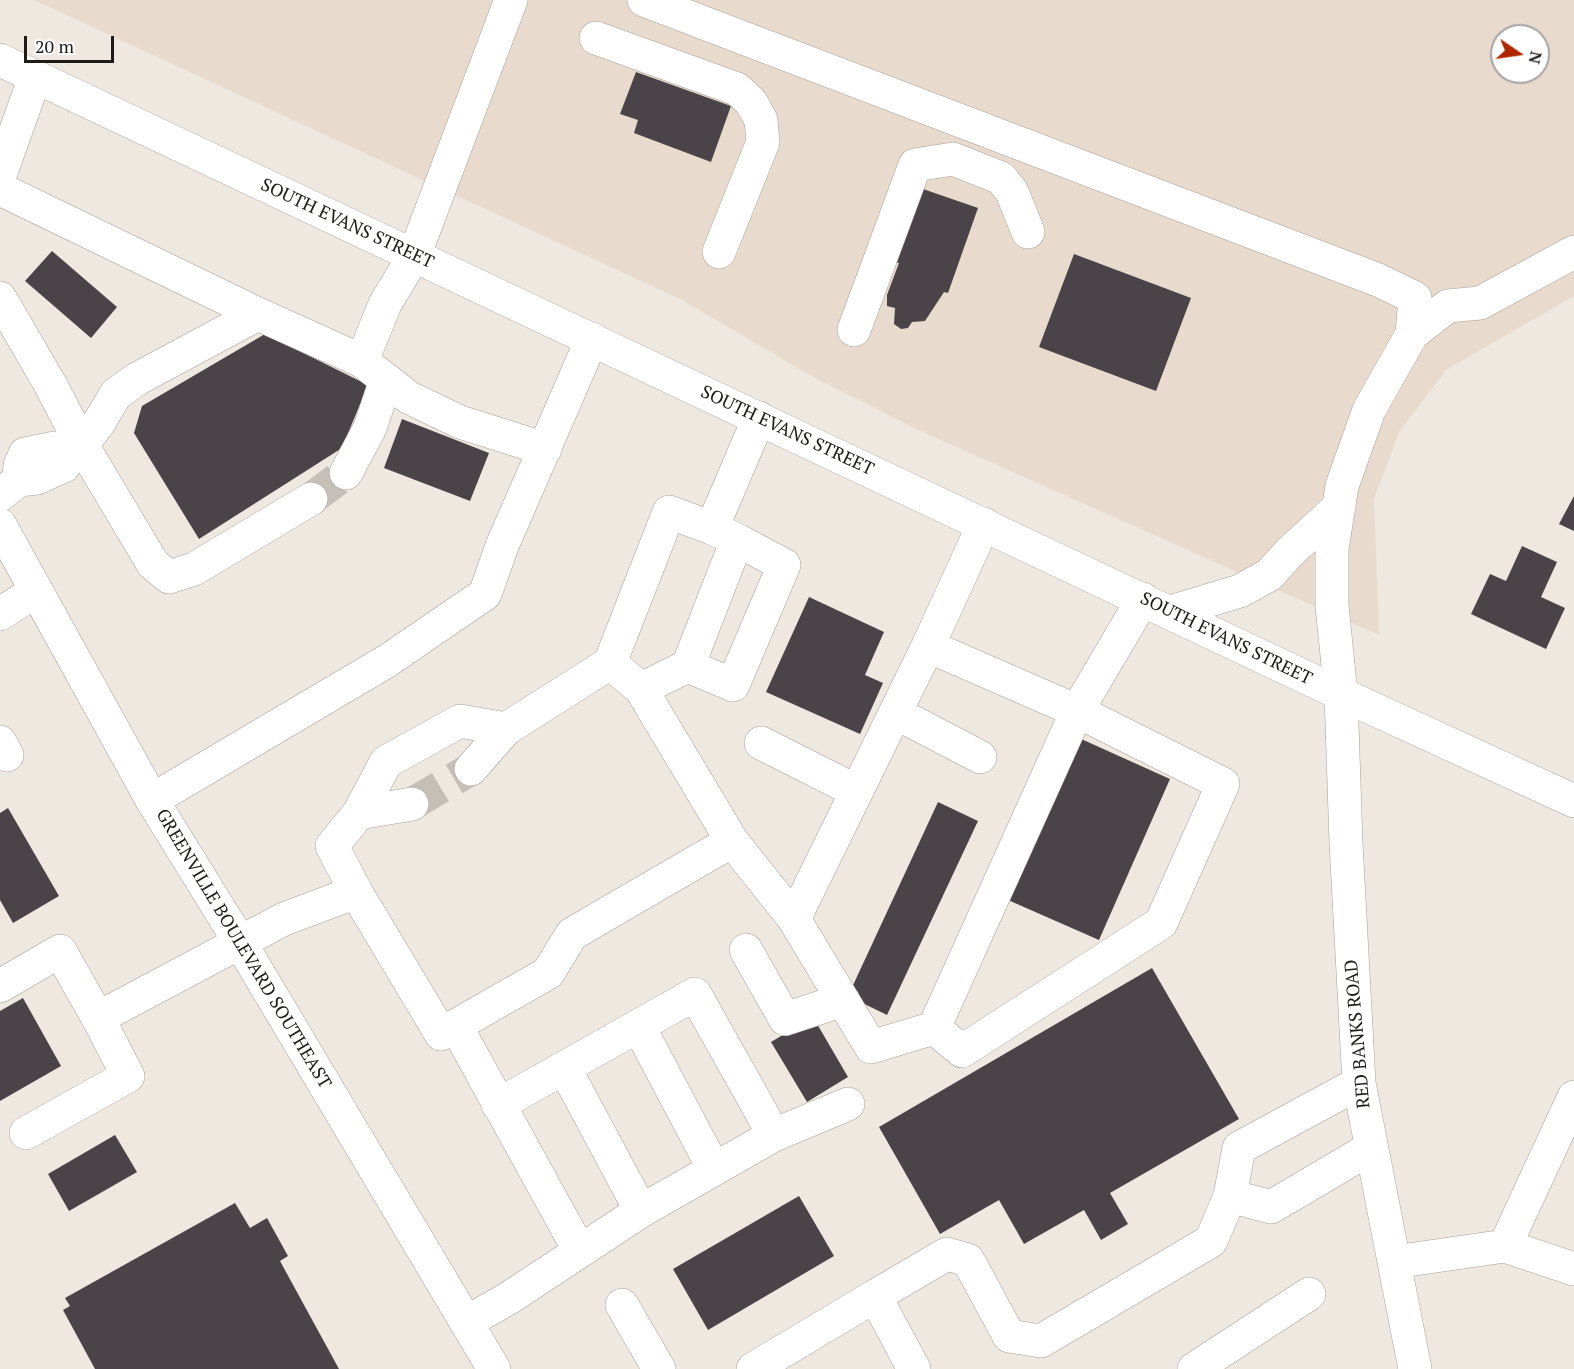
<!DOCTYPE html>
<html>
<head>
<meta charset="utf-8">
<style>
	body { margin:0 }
	#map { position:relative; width:1574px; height:1369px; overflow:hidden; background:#efe8e0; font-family:"PT Serif",serif }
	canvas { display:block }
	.north { position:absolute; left:1490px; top:24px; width:60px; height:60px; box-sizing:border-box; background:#fff; border:2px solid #a5a3a2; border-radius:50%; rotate:103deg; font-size:16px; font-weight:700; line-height:24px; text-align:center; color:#1d1a17 }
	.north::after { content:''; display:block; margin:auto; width:21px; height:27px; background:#b12600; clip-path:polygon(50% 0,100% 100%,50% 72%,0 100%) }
	.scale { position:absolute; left:24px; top:36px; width:90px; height:27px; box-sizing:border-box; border:3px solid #1d1a17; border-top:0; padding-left:8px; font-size:18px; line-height:21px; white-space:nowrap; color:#1d1a17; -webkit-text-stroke:4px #fff; paint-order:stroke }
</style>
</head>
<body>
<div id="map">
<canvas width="1574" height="1369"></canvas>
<div class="north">N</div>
<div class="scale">20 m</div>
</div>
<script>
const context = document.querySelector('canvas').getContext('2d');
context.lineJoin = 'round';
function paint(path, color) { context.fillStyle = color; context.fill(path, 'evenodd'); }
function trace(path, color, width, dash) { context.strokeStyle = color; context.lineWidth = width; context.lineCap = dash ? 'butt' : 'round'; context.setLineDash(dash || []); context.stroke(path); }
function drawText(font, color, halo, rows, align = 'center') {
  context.font = font + ' "PT Serif",serif'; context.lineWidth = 6; context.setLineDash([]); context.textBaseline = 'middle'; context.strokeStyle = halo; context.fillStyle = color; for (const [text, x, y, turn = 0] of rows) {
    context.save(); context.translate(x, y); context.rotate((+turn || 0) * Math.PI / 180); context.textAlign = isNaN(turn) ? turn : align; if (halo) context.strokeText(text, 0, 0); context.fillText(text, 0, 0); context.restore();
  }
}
paint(new Path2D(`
	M34,0H1574V296L1446,370L1399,432L1374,499L1379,635L918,430L813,377L682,300ZM1502,36H1538V72H1502Z`), '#e8dbce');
paint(new Path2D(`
	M636,72L731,106L711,162L634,133L638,120L620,114Z
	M923,189L978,208L948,293L944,292L925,321L912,322L908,328L901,329L894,324L895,308L887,306V295L899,263L894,262Z
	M52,251L117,307L91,338L25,281Z
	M1074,254L1191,298L1156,391L1039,347Z
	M265,334L368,385L342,448L199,539L134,433L142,406Z
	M402,419L489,453L470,501L384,468Z
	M1574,496V531L1559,524Z
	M1522,546L1557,562L1541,597L1565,608L1546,649L1471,614L1490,574L1506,581Z
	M809,597L884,632L865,675L883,683L860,734L766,692Z
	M1079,738L1170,779L1099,940L1008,900Z
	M938,802L978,821L887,1015L848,996Z
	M8,808L59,896L13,923L0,900V813Z
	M1152,968L1239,1119L1110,1193L1128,1224L1101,1240L1084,1210L1024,1244L999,1200L940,1234L879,1127Z
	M23,998L61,1066L0,1101V1011Z
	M813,1017L848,1077L807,1102L771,1042Z
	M115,1135L137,1172L69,1211L48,1174Z
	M799,1196L834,1256L708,1330L673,1269Z
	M235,1203L250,1228L267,1218L288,1256L280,1261L339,1369H95L63,1310L70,1306L65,1298Z`), '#4a4347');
trace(new Path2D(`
	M311,499L346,473
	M412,804L471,769`), '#c5bfb8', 33, [33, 16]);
const minor = new Path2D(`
	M511,0L414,256L385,304L362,361L408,397L460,422L545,449
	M644,0L1378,280L1415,298L1412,334L1369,410L1342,486L1332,549V606L1341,694L1346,843L1359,1083L1415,1369
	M596,38L737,89L751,102L761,120L763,142L719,252
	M0,175L35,77
	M0,189L258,314L362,361
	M0,298L50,384L82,445L98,424L116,394L137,379L258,314
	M854,330L915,165L953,159L1001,178L1012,192L1028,232
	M1412,334L1448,306L1480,303L1574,252
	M346,473L370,428L386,380
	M19,480L20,465L25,454L55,448L71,450L82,445L153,564L169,577L194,569L311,499
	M0,495L19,480L37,478L64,466L71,450
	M1170,612L1240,591L1269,575L1291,551L1339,507
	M0,614L36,591
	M928,646L1077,711L1223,784L1161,923L962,1051L934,1028L1077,711L1143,599
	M610,663L669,512L712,528
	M688,666L733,685L784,565L737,540
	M641,689L688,666L737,540L712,528L759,418
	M896,713L980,757
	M0,742L7,755
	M761,743L856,791
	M152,800L387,661L485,594L502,546L592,339
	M359,813L386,762L460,721L506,729
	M732,841L794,919L928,646L984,524
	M356,892L332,846L359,813L412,804
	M794,919L871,1047L934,1028
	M746,950L785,1019L843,1000
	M0,986L60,951L98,1018
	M456,1026L579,1250
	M639,1027L714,1169
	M565,1069L641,1211
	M1359,1083L1239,1148L1230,1196L1271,1207L1371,1148
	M26,1133L128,1076L98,1018L284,919L356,892L441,1034L548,973L572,934L732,841L641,689L610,663L506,729L471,769
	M774,1135L848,1104
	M1505,1246L1574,1097
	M1394,1262L1505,1246L1574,1269
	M875,1296L947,1254L968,1260L1009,1336L1041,1341L1211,1241L1230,1196
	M622,1305L659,1369
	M467,1322L509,1298L641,1211L774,1135L695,994L498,1105
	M753,1369L875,1296L914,1369
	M1194,1369L1309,1294`);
const major = new Path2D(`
	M0,60L1341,694L1574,801`);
const highway = new Path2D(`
	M0,525L152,800L241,944L494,1369`);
trace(minor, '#a7a099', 34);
trace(major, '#a7a099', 34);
trace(highway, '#a7a099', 34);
trace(minor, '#fff', 33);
trace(major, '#fff', 33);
trace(highway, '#fff', 33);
drawText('18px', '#1d1a17', '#fff', [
	["SOUTH EVANS STREET",347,224,25],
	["SOUTH EVANS STREET",787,431,25],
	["SOUTH EVANS STREET",1226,639,26],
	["GREENVILLE BOULEVARD SOUTHEAST",243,949,59],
	["RED BANKS ROAD",1358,1034,-95]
]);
</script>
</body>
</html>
